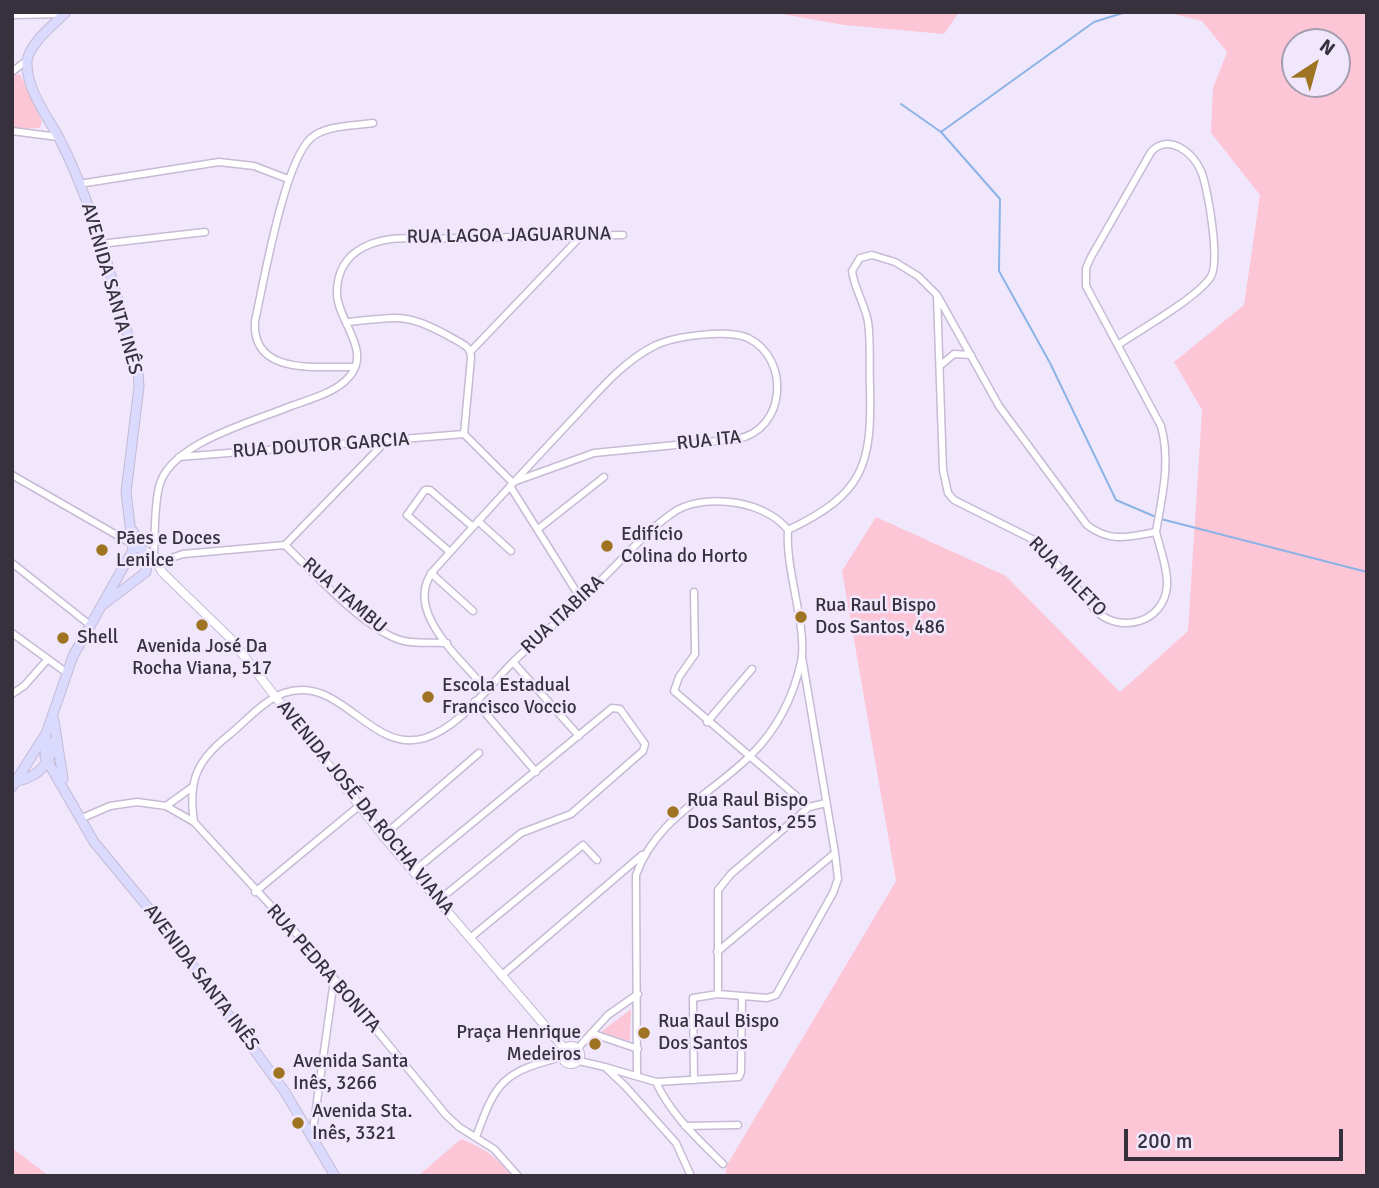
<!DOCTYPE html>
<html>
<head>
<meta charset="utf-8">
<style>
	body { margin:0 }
	#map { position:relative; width:1379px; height:1188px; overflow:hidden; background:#f1e7fd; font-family:Signika,sans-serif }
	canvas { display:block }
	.frame { position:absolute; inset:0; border:14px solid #36313c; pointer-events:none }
	.north { position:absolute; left:1281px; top:28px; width:70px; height:70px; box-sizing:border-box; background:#f1e7fd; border:2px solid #a69eb0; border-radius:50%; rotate:36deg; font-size:19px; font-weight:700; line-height:28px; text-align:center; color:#36313c }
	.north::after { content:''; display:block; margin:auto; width:24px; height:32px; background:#9e7322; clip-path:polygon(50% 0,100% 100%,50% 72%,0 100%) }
	.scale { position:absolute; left:1124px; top:1129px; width:219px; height:32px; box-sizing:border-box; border:4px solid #36313c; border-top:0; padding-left:9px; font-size:21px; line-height:24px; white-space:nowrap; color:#36313c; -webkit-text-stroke:5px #f1e7fd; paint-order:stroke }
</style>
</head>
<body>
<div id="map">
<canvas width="1379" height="1188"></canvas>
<div class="frame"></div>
<div class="north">N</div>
<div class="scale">200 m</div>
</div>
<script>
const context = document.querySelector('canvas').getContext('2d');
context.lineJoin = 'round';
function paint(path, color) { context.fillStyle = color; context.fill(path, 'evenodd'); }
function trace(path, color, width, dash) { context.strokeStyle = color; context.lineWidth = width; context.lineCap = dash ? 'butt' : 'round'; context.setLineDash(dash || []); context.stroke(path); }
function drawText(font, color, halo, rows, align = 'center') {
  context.font = font + ' Signika,sans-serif'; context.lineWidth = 5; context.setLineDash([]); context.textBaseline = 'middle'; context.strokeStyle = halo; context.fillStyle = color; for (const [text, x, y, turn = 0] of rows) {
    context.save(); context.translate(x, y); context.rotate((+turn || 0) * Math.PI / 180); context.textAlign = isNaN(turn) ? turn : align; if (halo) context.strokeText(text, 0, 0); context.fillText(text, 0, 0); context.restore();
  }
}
paint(new Path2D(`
	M770,12H959L944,34L844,25Z
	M1165,12H1367V1176H725L727,1165L896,881L842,571L876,517L1006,576L1120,692L1188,631L1202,410L1174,362L1244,305L1260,195L1211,133L1213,88L1227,52L1202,21ZM1295,42H1337V84H1295Z
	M20,74L42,122L40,128L12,129V76Z
	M631,1009L630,1041L601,1032Z
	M461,1139C483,1147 498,1158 512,1176H418Z
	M12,1148L49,1176H12Z`), '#fdc6d6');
trace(new Path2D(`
	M901,104L941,132L1000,199L999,271L1050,363L1116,500L1156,517
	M941,132L1094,22L1126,12
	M1161,519L1367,572`), '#8bb3e6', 2);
const minor = new Path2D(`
	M12,15L65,14
	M12,72L27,60
	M12,131L58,137
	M79,184L219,162L254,166L288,179
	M100,244L205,232
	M937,296L943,470L948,493L954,500L1038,542L1097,612C1122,634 1164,622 1167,586C1168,569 1160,549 1156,532
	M348,322C400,317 407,312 454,339C463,344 471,347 471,358L464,434
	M471,351L582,235
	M942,364L954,354L971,355
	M355,367C317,366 251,376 255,321C264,281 284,162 311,138C326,125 353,126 373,123
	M464,434L513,483
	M179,457L464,434
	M12,475L134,545
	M510,486L581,599
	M478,521L511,551
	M538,529L604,477
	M788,530C864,494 872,465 870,386C869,365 871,342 868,322C865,304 854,288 852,271L860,258L872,255L895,262L918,276L937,295L999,406L1087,525C1110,543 1129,537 1156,532C1162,496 1171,462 1161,426L1086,286V268L1091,257L1151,152C1168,133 1193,152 1201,171C1208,188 1221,264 1210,278C1195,299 1141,329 1118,345
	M285,545C312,571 368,633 404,641C417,644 433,642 447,643
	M450,552L407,515L425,490H430L473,527
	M154,556C155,534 154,508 159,487C169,443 253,422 291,406C308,400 330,394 344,382C377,354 338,324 337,294C336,247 381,235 418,239L623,235
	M159,562L183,554L285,545L385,442
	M12,563L90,625
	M431,573L473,611
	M694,592L695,654L679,677L674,691L809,807
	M12,633L67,673
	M802,657L835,853L838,879L833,893L776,995L767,998L718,994V890L731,874L809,807L826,803
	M513,662L579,736
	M486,689C462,660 401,610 434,570C478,521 522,473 567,425C594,397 619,364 654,346C674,336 727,329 748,338C791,359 786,430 737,439L594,453L516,481
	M12,694L24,686L47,660
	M475,701L536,772
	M707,722L752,669
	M166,806L191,788
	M80,819L110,806L137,802L166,806L194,822L305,943L446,1115L459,1127L494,1149L518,1176
	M194,822C188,781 196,761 229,735C246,721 264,700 284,693C341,673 370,755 425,738C460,727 488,687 513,662C541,635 571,610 599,582C624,558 648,529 677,510C709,493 765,501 788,530
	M383,836L479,753
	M414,871L612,708L620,709L645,744L643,751L571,814L521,833L439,900
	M255,892L359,806
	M470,938L583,845L597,860
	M717,952L835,853
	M501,976L642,855
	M591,1033L638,1049
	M578,1048L608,1015L638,994
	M579,1061L605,1067L625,1086L676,1143L691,1176
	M605,1067L656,1082L739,1077L741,1072L742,997
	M637,1075L636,875C656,818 711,795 752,754C778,728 793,698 801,662C808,629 785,570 788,530
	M694,1080L693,998L718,994
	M656,1082C671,1115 698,1139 723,1164
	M685,1126L738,1125
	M312,1137L334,980
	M476,1137C496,1081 503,1072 562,1057`);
const tertiary = new Path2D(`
	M139,548L154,556L162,572
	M162,572L230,638L383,836L564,1048
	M562 1055a9 9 0 1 1 18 0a9 9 0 1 1-18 0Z`);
const secondary = new Path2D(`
	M66,12C54,25 28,44 27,62C26,88 46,115 58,136C96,209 115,292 138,371L139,387L126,492L133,550L73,656L46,734L45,757L94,842L165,928L285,1092L335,1176
	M104,604L146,572L147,560L133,531
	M54,720L63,779
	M18,781C39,776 51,763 53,742
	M12,787L45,735`);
trace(minor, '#c6bad4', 9);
trace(tertiary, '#c6bad4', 10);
trace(secondary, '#c6bad4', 11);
trace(minor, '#fff', 6);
trace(tertiary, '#fff', 8);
trace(secondary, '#dadafe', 9);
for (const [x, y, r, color] of [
	[607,546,7,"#9e7322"],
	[102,550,7,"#9e7322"],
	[801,617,7,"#9e7322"],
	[202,625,7,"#9e7322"],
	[63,638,7,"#9e7322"],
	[428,697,7,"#9e7322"],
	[673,812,7,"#9e7322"],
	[644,1033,7,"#9e7322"],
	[595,1044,7,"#9e7322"],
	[279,1073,7,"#9e7322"],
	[298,1123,7,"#9e7322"]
]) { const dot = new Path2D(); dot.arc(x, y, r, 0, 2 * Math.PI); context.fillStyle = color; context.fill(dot); trace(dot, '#f1e7fd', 2.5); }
drawText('19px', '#36313c', '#f1e7fd', [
	["RUA LAGOA JAGUARUNA",509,236,-1],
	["AVENIDA SANTA INÊS",111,289,74],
	["RUA ITA",709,441,-6],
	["RUA DOUTOR GARCIA",321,446,-4],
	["RUA MILETO",1067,577,46],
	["RUA ITAMBU",344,596,41],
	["RUA ITABIRA",563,615,-43],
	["AVENIDA JOSÉ DA ROCHA VIANA",365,808,51],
	["RUA PEDRA BONITA",323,969,49],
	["AVENIDA SANTA INÊS",201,978,53]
]);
drawText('19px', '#36313c', '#f1e7fd', [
	["Edifício",621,535],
	["Colina do Horto",621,557],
	["Pães e Doces",116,539],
	["Lenilce",116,561],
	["Rua Raul Bispo",815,606],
	["Dos Santos, 486",815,628],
	["Shell",77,638],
	["Avenida José Da",202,647,"center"],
	["Rocha Viana, 517",202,669,"center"],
	["Escola Estadual",442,686],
	["Francisco Voccio",442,708],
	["Rua Raul Bispo",687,801],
	["Dos Santos, 255",687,823],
	["Rua Raul Bispo",658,1022],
	["Dos Santos",658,1044],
	["Praça Henrique",581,1033,"right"],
	["Medeiros",581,1055,"right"],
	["Avenida Santa",293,1062],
	["Inês, 3266",293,1084],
	["Avenida Sta.",312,1112],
	["Inês, 3321",312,1134]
], 'left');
</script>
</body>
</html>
